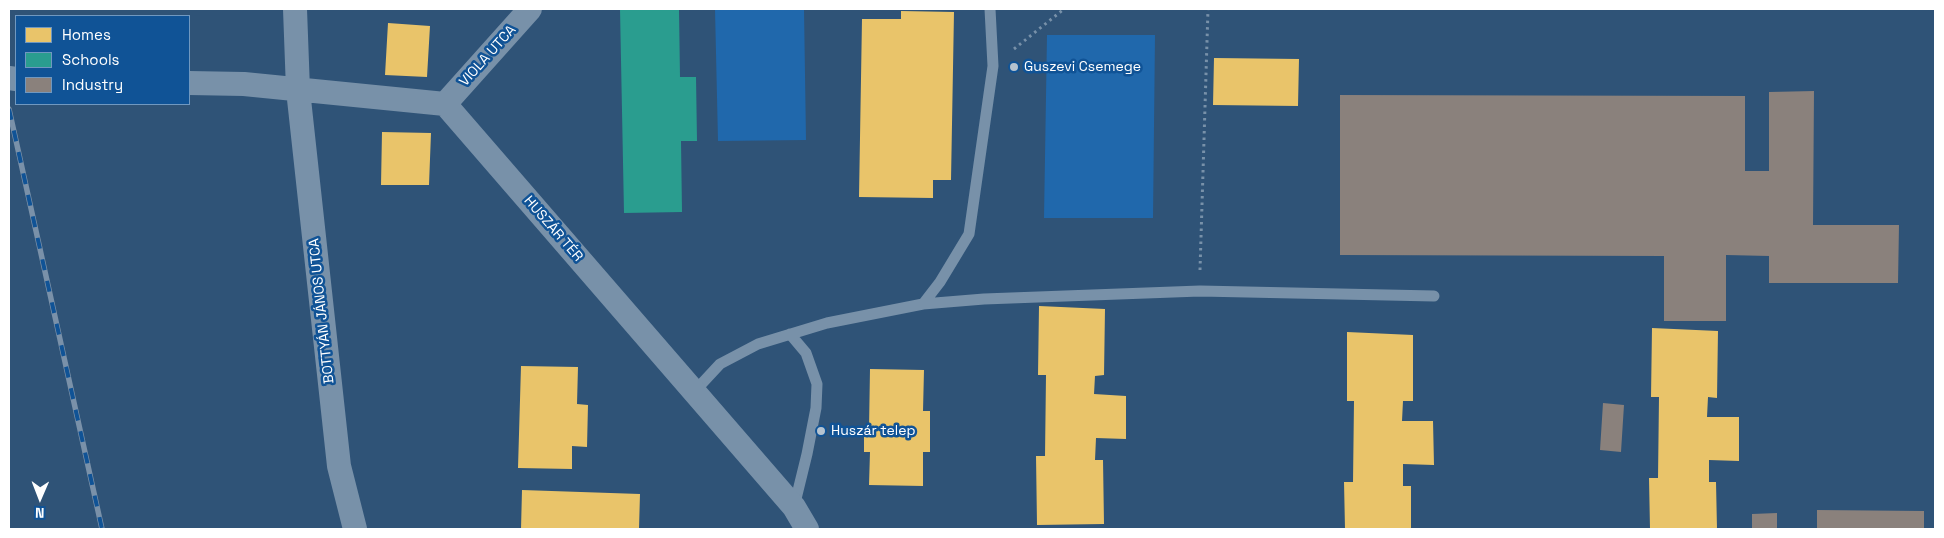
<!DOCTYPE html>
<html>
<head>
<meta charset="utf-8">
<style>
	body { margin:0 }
	#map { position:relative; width:1944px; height:538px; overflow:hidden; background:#2f5377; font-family:"Space Grotesk",sans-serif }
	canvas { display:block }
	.frame { position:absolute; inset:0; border:10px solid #fff; pointer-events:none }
	.legend { position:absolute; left:15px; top:15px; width:175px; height:90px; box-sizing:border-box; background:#105396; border:1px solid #7098c0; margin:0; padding:6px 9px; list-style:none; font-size:15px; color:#fff }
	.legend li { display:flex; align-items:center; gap:10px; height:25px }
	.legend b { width:25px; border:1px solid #7098c0 }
	.north { position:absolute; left:15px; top:473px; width:50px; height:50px; -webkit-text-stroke:4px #105396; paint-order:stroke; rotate:181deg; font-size:14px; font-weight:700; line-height:20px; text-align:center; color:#fff }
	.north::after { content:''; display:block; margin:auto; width:18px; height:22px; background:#fff; clip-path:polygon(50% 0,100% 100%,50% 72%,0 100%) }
</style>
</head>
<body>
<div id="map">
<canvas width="1944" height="538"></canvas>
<div class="frame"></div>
<ul class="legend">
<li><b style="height:14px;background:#e9c46a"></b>Homes</li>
<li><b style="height:14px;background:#2a9d8f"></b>Schools</li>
<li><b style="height:14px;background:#8a817c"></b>Industry</li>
</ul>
<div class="north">N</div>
</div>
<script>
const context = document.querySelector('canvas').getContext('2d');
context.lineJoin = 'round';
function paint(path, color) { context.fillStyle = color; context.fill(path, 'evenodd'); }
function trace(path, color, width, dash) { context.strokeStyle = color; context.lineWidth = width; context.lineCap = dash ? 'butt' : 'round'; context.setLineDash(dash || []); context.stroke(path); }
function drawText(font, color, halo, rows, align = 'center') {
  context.font = font + ' "Space Grotesk",sans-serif'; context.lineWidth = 5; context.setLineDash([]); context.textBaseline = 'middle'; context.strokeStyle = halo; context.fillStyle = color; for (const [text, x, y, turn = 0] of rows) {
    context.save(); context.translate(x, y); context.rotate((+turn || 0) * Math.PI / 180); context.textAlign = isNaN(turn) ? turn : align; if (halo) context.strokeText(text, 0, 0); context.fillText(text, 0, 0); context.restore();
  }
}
paint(new Path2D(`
	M715,9H804L806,140L718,141Z
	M1047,35H1155L1153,218H1044Z`), '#2068ac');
paint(new Path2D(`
	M901,11L954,12L951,180H933V198L859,197L862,19H901Z
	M388,23L430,26L427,77L385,75Z
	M1214,58L1299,59L1298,106L1213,105Z
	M382,132L431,133L429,185H381Z
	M1039,306L1105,309L1104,375L1095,376L1094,394L1126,396V439L1096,438L1095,460H1103L1104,524L1037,525L1036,456H1045L1046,375H1038Z
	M1652,328L1718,331L1717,398L1708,397L1707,417H1739V461L1709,460V482H1716L1717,529H1650L1649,478H1658L1659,397H1651Z
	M1347,332L1413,335V401H1403L1402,421H1433L1434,465L1403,464V486H1411V529H1345L1344,482H1353L1354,401H1347Z
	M521,366L578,367L577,404L588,405L587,447L572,446V469L518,468Z
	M870,369L924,370L923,411H930V452H923V486L869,485L870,452H864V430H869Z
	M522,490L640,494L639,529H521Z`), '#e9c46a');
paint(new Path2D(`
	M620,9H679L680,77H696L697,141H681L682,212L624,213Z`), '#2a9d8f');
paint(new Path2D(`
	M1814,91L1813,225H1899L1898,283H1769V256L1726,255V321H1664V256L1340,255V95L1745,96V171H1769V92Z
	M1603,403L1624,405L1621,452L1600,450Z
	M1817,510L1924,511V529H1817Z
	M1777,513V529H1752V514Z`), '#8a817c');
trace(new Path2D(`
	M1014,49L1064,9
	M1200,270L1208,9`), '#7891a9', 3, [2.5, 4]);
trace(new Path2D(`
	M923,304L940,282L969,234L993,66L990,9
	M790,334L806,353L817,384L816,408L807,454L794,507
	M694,392L720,364L758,344L827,323L923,304L984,299L1200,291L1434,296`), '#7891a9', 11);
trace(new Path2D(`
	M295,9L298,90L339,466L355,529
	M9,78L16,79
	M189,83L244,84L445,104L794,507L807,529
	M445,104L530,9`), '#7891a9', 24);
const rail = new Path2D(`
	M9,109L102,529`);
trace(rail, '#7a91a9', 5.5);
trace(rail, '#105396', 4, [11]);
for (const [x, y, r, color] of [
	[1014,67,5,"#b6c3cf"],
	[821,431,5,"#b6c3cf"]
]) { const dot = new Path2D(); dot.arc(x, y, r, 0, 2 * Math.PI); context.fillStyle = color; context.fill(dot); trace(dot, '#105396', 2); }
drawText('14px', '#fff', '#105396', [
	["VIOLA UTCA",488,56,-48],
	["HUSZÁR TÉR",553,229,49],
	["BOTTYÁN JÁNOS UTCA",322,311,-96]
]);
drawText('14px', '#fff', '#105396', [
	["Guszevi Csemege",1024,67],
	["Huszár telep",831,431]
], 'left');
</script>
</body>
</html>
